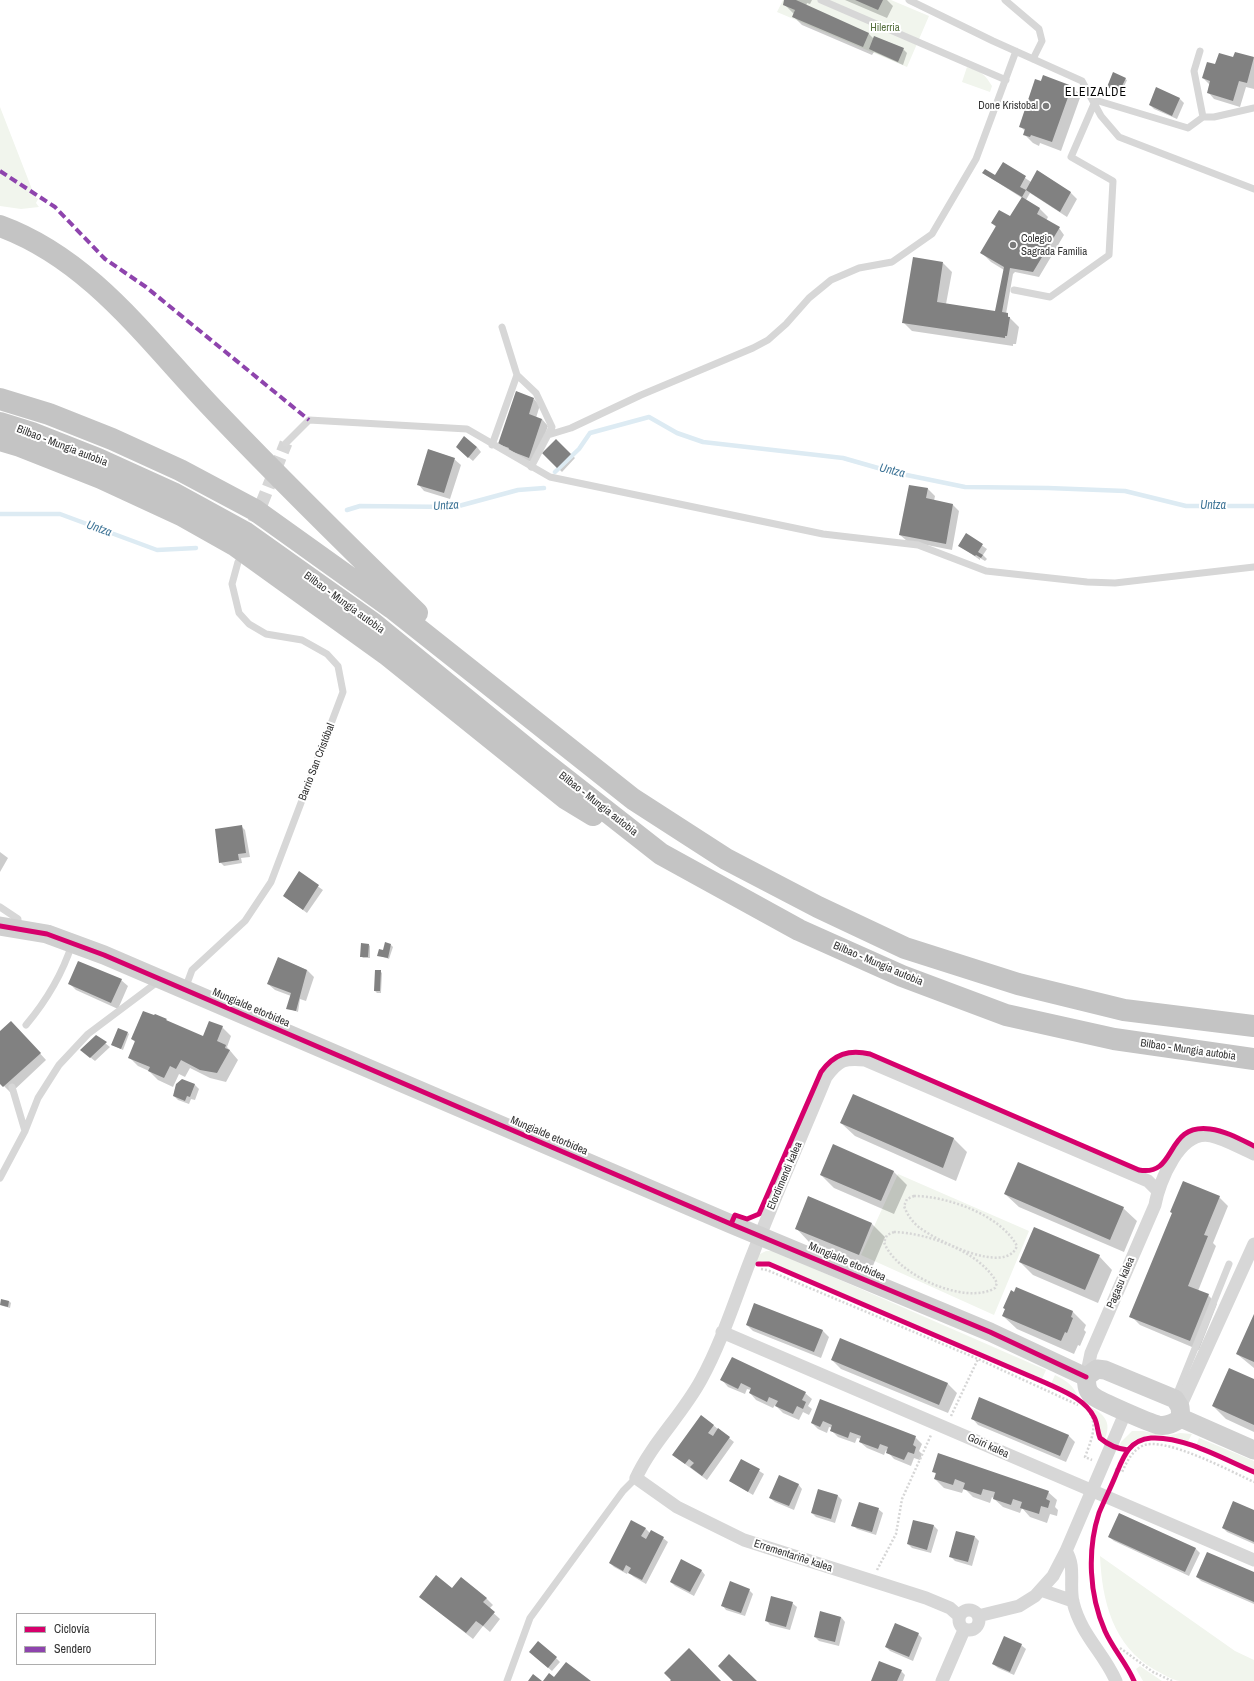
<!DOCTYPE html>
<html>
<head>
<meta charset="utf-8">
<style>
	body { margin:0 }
	#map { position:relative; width:1254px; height:1681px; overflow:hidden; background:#fff; font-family:"Archivo Narrow",sans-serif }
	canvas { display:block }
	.legend { position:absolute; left:16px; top:1613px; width:140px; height:52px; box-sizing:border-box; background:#fff; border:1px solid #adadad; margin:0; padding:5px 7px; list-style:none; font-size:12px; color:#333 }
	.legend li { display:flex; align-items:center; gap:8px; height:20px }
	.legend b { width:20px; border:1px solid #adadad }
</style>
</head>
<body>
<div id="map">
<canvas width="1254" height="1681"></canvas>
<ul class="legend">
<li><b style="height:5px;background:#d6006c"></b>Ciclovía</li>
<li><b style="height:5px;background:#8e44ad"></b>Sendero</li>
</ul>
</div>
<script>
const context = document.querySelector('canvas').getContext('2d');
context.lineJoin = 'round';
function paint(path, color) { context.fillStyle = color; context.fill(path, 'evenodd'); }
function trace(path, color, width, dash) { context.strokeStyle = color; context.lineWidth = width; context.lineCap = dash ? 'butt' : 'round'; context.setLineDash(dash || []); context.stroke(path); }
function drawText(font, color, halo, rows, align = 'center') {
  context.font = font + ' "Archivo Narrow",sans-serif'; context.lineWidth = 4; context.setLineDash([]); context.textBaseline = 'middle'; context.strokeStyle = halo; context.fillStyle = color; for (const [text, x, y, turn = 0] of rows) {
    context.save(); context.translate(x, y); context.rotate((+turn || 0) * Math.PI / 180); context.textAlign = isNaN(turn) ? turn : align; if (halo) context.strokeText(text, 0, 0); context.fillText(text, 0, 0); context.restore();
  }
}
paint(new Path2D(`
	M783,0H891L929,16L907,67L777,12Z
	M967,67C981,72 984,73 992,86L990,92L962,82Z
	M0,107L35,197L38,199L36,203L39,207L21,209L0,206Z
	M898,1174L1029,1231L994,1315L861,1255Z
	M766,1251H774L1046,1370L1042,1379L779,1266L762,1261L755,1265L756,1256Z
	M1055,1375C1067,1381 1073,1385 1078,1397L1051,1384Z
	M1087,1405C1104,1414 1113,1421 1104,1441L1100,1436C1102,1423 1097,1414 1087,1405Z
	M1132,1431H1143L1166,1436L1180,1433L1192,1434L1187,1443C1174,1438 1154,1433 1140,1438C1134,1439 1129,1445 1124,1448L1119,1447L1121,1442Z
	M1199,1438L1254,1461V1471L1196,1446Z
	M1100,1556L1235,1651L1254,1660V1681C1230,1681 1204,1681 1180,1681C1172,1680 1163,1674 1155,1670C1113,1646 1102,1601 1100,1556Z
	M1140,1666L1162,1681H1143L1136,1669Z`), '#f1f5ed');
paint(new Path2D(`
	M786,0H812L810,4L807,3L806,6L869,34L874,39L903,49L907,53L903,65L874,52L872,55L802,25L793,16L794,14L784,4Z
	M845,0H887L893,6L887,18Z
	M1236,53L1254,58V89L1246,87L1240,107L1214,99L1208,92L1210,85L1203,78L1216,66L1234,58Z
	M1043,76L1072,87L1081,95L1061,151L1040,143L1039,146L1033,143L1024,134L1025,131L1020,126Z
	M1125,79L1127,80L1121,93L1108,86Z
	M1157,89L1180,99L1184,103L1177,119L1154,109L1150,105Z
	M1003,163L1031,182L1038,171L1071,193L1077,199L1067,217L1030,193L1026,200L1040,209L1048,217L1046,221L1059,228L1064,235L1039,277L1015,272L1013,274L1006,314L1019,327L1016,344H1013V346L912,331L903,322L943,263L952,272L946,304L996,312L1004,270L991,262L982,253L997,228L992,223L1010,218L1022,198L983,173L995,176Z
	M534,399L540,405L536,418L542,419L548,426L535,463L516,457L499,444Z
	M556,440L575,458L562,472L543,453Z
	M477,447L481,452L473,461L461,451Z
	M454,459L461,465L450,499L424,491L418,484Z
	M910,486L928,489L935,496L934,501L953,505L959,511L952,550L907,541L900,535Z
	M967,535L987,549L983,555L987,559L985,561L980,558V560L960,546Z
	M241,826L245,830L250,857L241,858L242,863L224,866L220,862Z
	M0,852L8,858L0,872Z
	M299,873L323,890L307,913L284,896Z
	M369,945L370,946V958H363L361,956Z
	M391,945L393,947L389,959L378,955Z
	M278,958L307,970L314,977L306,1001L300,999L298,1012L287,1008L291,996L275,990L268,984Z
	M380,971L382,973L381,993H377L375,991Z
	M121,980L128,986L118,1009L76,990L70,984Z
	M166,1020L169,1023L203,1037L222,1027L231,1036L227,1047L238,1060L226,1082L210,1078L190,1068L185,1077L179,1074L173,1087L158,1080L149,1071L138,1066L129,1057L136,1043L132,1039Z
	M18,1029L46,1060L11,1093L0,1082V1032Z
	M128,1033L129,1034L123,1050L112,1045Z
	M96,1036L110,1047L95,1061L86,1054Z
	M182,1080L195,1085L199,1089L195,1100L191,1099L189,1104L178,1100L174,1096Z
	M854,1095L954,1139L967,1152L956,1181L855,1136L841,1123Z
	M893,1171L907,1185L894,1214L834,1188L821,1175Z
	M1005,1194L1123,1208L1137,1221L1124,1252L1019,1207Z
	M809,1197L872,1224L885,1237L872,1268L809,1242L796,1228Z
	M1219,1197L1228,1206L1213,1243L1216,1246L1198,1291L1208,1295L1217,1304L1199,1350L1140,1325L1131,1316Z
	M1099,1256L1112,1270L1098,1303L1033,1275L1020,1262Z
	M2,1300L9,1301L11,1303L10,1308L3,1306L1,1305Z
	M755,1304L823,1331L829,1337L821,1358L753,1331L747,1325Z
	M1004,1308L1073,1312L1086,1325L1084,1330L1086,1332L1080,1346L1078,1345L1074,1354L1017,1329L1003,1316L1006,1310Z
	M1254,1317V1368L1237,1354Z
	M732,1358L805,1393L812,1399L808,1406L812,1409L809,1415L803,1412L799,1420L783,1413L775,1405L773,1408L756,1400L750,1393L751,1390L747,1389L745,1394L728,1387L722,1380Z
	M832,1360L948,1384L957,1393L948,1413L841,1369Z
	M1254,1380V1432L1226,1419L1213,1406Z
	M820,1400L915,1437L922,1444L919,1451L922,1454L920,1460L914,1458L911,1466L894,1459L886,1450L884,1455L867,1448L860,1442L861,1439L857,1438L855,1443L838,1437L831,1430L832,1428L829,1427L827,1433L818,1429L812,1423Z
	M972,1418L1068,1435L1075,1442L1066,1462L978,1425Z
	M713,1425L734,1442L707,1480L678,1459Z
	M742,1460L764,1474L753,1495L730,1481Z
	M933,1471L1048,1492L1057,1500L1055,1507L1058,1510L1057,1516L1050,1514L1047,1523L1030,1517L1022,1508L1020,1513L1003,1507L992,1497L990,1503L973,1497L964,1488L962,1493L944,1488L935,1479L937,1475Z
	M798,1484L802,1489L794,1510L775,1502L770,1498Z
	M819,1490L838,1496L842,1500L835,1523L816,1517L812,1513Z
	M878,1509L883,1513L876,1535L857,1529L853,1525Z
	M1254,1511V1544L1227,1532L1223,1528Z
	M1119,1514L1196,1549L1200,1553L1189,1576L1114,1541L1109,1537Z
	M914,1521L934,1526L938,1530L931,1553L912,1548L908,1544Z
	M645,1528L650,1533L651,1532L663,1538L668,1542L646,1584L634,1577L628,1572L627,1574L614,1567L610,1563Z
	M975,1537L979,1541L972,1566L955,1561L951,1557Z
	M701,1570L705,1575L694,1596L675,1586L671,1582Z
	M1254,1573V1604L1201,1581L1197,1577Z
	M452,1590L486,1598L493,1605L489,1609L500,1619L490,1632L483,1626L473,1639L427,1603Z
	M749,1590L753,1594L745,1616L726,1610L722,1605Z
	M792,1603L797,1607L790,1630L770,1625L766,1620Z
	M821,1613L841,1617L845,1622L839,1646L819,1641L815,1637Z
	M918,1634L922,1638L913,1661L890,1651L886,1647Z
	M1021,1645L1026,1649L1014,1675L998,1668L993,1664Z
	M534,1656L556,1658L560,1662L552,1671Z
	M901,1671L905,1675L903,1681H872Z`), '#0003');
trace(new Path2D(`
	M555,472L579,449L590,433L649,417L677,433L703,442L843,458L892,472L965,487L1048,488L1125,491L1186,506H1254
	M347,510L360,506L455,507L518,490L544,488
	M0,514H60L157,550L196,548`), '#ddebf3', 4.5);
paint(new Path2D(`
	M784,0H796L869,33L863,47L792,17L795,10L783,5Z
	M855,0H883L878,10Z
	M874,36L904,48L898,62L869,49Z
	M1235,52L1254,57L1247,83L1239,81L1233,101L1207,93L1210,81L1202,78L1207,62L1215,64L1219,53L1233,57Z
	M1113,72L1126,78L1119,92L1107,87Z
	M1043,75L1072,86L1052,142L1031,135L1030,137L1023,135L1025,129L1019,127L1035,79L1041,81Z
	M1156,87L1180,98L1172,116L1149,105Z
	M1003,162L1026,176L1020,187L1026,190L1037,170L1071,192L1060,212L1026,190L1022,197L982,173L985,169L995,175Z
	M1022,197L1040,208L1037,214L1060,227L1033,272L1010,268L1002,312L1008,313V317H1010L1007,336H1005V338L902,323L913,257L943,262L937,302L995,311L1004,267L980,253L996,226L991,223L999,210L1010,216Z
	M516,391L534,398L529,414L542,419L529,458L508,450L509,448L498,444Z
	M464,436L477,447L468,458L456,447Z
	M556,439L571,454L557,468L542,453Z
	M428,449L455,458L444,493L417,485Z
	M909,485L928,488L926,498L953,504L946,544L899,535Z
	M966,533L983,544L978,552L983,555L981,558L976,555L975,556L958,546Z
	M242,825L246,853L238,854L239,860L219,863L215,829Z
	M299,871L319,885L303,910L283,896Z
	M385,942L391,944L388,958L377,956L379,949L383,950Z
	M361,943L369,944L368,957H360Z
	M278,957L307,970L296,1011L286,1009L291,993L267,984Z
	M78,961L122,979L111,1003L68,984Z
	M375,970H381L380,991H374Z
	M143,1011L154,1015L155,1014L167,1019L166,1020L203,1036L209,1021L223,1026L217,1041L226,1045L225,1048L230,1050L217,1073L200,1070L181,1060L176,1069L170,1066L164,1078L148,1071L150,1067L128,1058L135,1041L131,1039Z
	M11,1021L41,1053L3,1087L0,1084V1031Z
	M118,1028L128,1032L121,1049L111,1045Z
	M96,1035L107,1042L90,1058L80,1050Z
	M182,1079L195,1084L190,1097L187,1096L185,1101L173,1096L176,1084Z
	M853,1094L954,1138L943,1168L840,1123Z
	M833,1144L894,1171L881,1201L820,1175Z
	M1018,1162L1124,1207L1110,1240L1004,1194Z
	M1183,1181L1220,1196L1204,1235L1208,1236L1188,1286L1209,1294L1190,1341L1129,1317L1172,1213L1170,1212Z
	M808,1196L872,1223L859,1255L795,1229Z
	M1034,1227L1100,1255L1085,1290L1019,1262Z
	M1016,1287L1073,1311L1071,1317L1073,1318L1067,1333L1065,1332L1061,1341L1002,1316L1005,1309L1003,1308L1011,1290L1014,1292Z
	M1,1299L9,1301L8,1307L0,1305Z
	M754,1303L823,1330L814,1352L746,1325Z
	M1254,1314V1362L1236,1354Z
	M840,1338L948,1383L939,1405L831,1360Z
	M732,1357L806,1392L802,1400L806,1402L803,1409L797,1406L793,1414L775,1406L778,1401L769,1397L767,1402L749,1393L751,1388L741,1383L738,1389L720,1380Z
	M1229,1368L1254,1379V1425L1212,1406Z
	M979,1397L1069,1435L1060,1456L971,1419Z
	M820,1399L916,1436L913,1445L916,1447L914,1454L908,1452L904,1460L886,1453L888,1447L880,1444L878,1449L859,1442L861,1436L850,1432L848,1438L830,1431L832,1425L823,1421L820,1427L811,1423Z
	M701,1415L714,1425L708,1433L713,1436L718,1428L730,1437L702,1476L690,1467L694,1463L689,1459L685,1464L672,1455Z
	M938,1453L1049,1491L1046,1499L1050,1501L1048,1508L1041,1506L1039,1514L1020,1508L1022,1502L1013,1499L1011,1505L993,1499L995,1492L983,1489L981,1495L963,1489L965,1483L955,1479L953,1485L934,1479L936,1473L932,1472Z
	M741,1459L760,1469L748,1492L729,1481Z
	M779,1475L799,1484L789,1506L769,1498Z
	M818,1489L838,1495L831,1519L811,1513Z
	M1233,1501L1254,1510V1542L1222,1528Z
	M859,1502L879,1508L872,1532L851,1526Z
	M1119,1513L1196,1548L1185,1572L1108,1537Z
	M631,1520L646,1528L641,1536L646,1539L651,1530L664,1537L642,1580L628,1573L631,1568L626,1565L623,1571L609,1563Z
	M913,1520L934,1525L927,1550L907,1544Z
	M956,1531L975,1536L968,1562L949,1557Z
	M1207,1552L1254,1572V1602L1196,1577Z
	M681,1559L702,1570L690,1592L670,1582Z
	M436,1575L452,1588L461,1577L487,1598L483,1602L495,1612L483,1626L476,1621L466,1633L419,1597Z
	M730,1581L750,1589L741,1613L721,1606Z
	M771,1596L793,1602L786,1627L765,1621Z
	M820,1611L841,1617L835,1642L814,1637Z
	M895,1623L919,1633L909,1657L885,1647Z
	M1004,1636L1022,1644L1010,1672L992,1664Z
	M538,1641L557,1657L548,1668L529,1652Z
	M689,1648L721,1681H670L671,1680L664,1673Z
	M729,1654L757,1681H733L718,1666Z
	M879,1661L902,1670L897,1681H871Z
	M566,1662L591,1681H543L549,1673L554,1677Z
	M533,1674L542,1681H528Z`), '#818181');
trace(new Path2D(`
	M247,540L286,443`), '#d6d6d6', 13, [13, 6]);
trace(new Path2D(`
	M914,1196C947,1196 1001,1215 1017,1246C1006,1276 936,1240 920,1228C912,1222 907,1214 904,1206L907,1199Z
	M894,1232C927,1233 980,1251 997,1283L995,1288C965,1306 895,1274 884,1242L887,1235Z
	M761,1269L767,1270L978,1359L1078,1405
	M1090,1413C1098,1427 1090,1443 1085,1457L1092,1460
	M951,1416L978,1359
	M1115,1469L1122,1472C1127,1462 1131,1452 1142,1446C1163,1435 1232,1472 1254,1482
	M877,1570L896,1534L902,1499L931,1435
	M1120,1648L1153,1672L1172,1681`), '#d6d6d6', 2.5, [2, 2]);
trace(new Path2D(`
	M821,0L1006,80
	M909,0L993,41L1082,81L1101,116L1119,137L1254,189
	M1005,0L1039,29L1042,41L1033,59
	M1200,51L1194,71L1203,117
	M1092,99L1188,128L1203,117H1214L1254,108
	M1014,290L1050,297L1109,255L1113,181L1071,157L1094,104
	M502,327L517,375
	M548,435L571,428L641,395L753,348L768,340L786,324L809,298L831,280L859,268L892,262L932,234L976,159L1016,51
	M286,443L309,420L467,429L550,477L823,534L918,545L986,571L1087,582L1115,583L1254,567
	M492,445L517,375L536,393L552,427L531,467
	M0,907L18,919V928
	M185,989L192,970L245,921L271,882L343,692L338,666L327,654L302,640L266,634L249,624L239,613L232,584L238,562
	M26,1025C47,1000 62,975 72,944
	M12,1087L25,1131
	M0,1178L25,1131L38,1098L59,1065L88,1034L160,980
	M1175,1398L1229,1264
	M507,1681L530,1618L623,1491L636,1478`), '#d7d7d7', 7);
trace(new Path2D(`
	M722,1332L1254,1560
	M1086,1377L1091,1353L1155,1205C1159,1182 1180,1129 1211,1136C1225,1139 1240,1148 1254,1154
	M1180,1407L1254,1244
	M1066,1551C1076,1566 1069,1585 1073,1602C1081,1635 1104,1653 1116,1681
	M1041,1590L1073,1601
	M959 1620a10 10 0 1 1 20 0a10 10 0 1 1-20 0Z
	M959,1616L950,1608L926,1598L744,1540L677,1507L636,1478C652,1443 682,1415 701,1380C723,1340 737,1293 754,1251C777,1192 802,1135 826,1077C839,1060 844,1058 865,1060L1148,1181L1157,1190
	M978,1616L1019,1606L1035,1596L1053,1576L1066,1551L1126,1411
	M942,1681L964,1630`), '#d7d7d7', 13);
trace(new Path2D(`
	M0,926L47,934L104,955L731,1224L990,1332L1086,1377
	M1086,1377C1087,1384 1086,1391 1093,1396C1099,1401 1150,1423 1158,1425C1167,1427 1174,1423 1181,1418
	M1086,1377L1097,1369L1105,1370L1175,1399L1180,1407L1181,1418
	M1181,1418L1254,1450`), '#d0d0d0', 19);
trace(new Path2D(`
	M0,226C93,260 150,344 217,413C282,481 349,547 417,613
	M0,399L49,414L112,439L180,470L255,510L392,608L633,799L726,859L818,907L905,948L1018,984L1124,1010L1254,1026
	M0,423L32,433L98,459L173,493L246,533L374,624L536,756L661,854L799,930L902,976L1006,1015L1114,1039L1254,1059
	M0,440L20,446L101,478L181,515L236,546L386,654L565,798L593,815`), '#c4c4c4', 22);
trace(new Path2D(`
	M0,171L55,207L105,259L146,287L309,420`), '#8e44ad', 4, [8, 4]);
trace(new Path2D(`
	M0,926L47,934L104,955L731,1224L990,1332L1086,1377
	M731,1224L735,1215L747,1219L759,1214L821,1072C834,1054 849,1049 870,1054L1139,1170C1178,1177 1164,1123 1210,1129C1226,1131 1240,1139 1254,1146
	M758,1264H769L1046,1383C1063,1391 1085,1399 1094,1417C1098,1424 1097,1431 1100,1438C1107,1444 1118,1449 1128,1450
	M1134,1681C1127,1664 1113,1649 1105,1631C1089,1595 1087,1550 1099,1513C1104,1501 1110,1489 1115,1477C1123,1458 1128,1440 1151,1438C1184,1436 1225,1460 1254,1472`), '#d6006c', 5);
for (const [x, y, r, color] of [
	[1046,106,4,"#7a7a7a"],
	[1013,245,4,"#7a7a7a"]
]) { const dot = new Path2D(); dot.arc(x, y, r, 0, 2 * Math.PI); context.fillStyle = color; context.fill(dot); trace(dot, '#fff', 1.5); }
drawText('11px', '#56703f', '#fff', [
	["Hilerria",885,28]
]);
drawText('11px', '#333', '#fff', [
	["Done Kristobal",1038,106],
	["Colegio",1021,239,"left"],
	["Sagrada Familia",1021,252,"left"]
], 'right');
drawText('11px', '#333', '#fff', [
	["Bilbao - Mungia autobia",62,446,21],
	["Bilbao - Mungia autobia",344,603,36],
	["Barrio San Cristóbal",317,762,-69],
	["Bilbao - Mungia autobia",598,804,38],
	["Bilbao - Mungia autobia",878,964,23],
	["Mungialde etorbidea",251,1008,23],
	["Bilbao - Mungia autobia",1188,1050,8],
	["Mungialde etorbidea",549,1136,23],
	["Elordimendi kalea",785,1176,-67],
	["Mungialde etorbidea",847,1262,23],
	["Pagasu kalea",1121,1283,-67],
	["Goiri kalea",988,1446,24],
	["Errementariñe kalea",793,1556,18]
]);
context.letterSpacing = '1px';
drawText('12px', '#000', '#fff', [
	["ELEIZALDE",1096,93]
]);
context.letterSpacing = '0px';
drawText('italic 12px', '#3f7597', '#fff', [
	["Untza",892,471,14],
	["Untza",446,506,-4],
	["Untza",1213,506],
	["Untza",99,529,20]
]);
</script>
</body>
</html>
